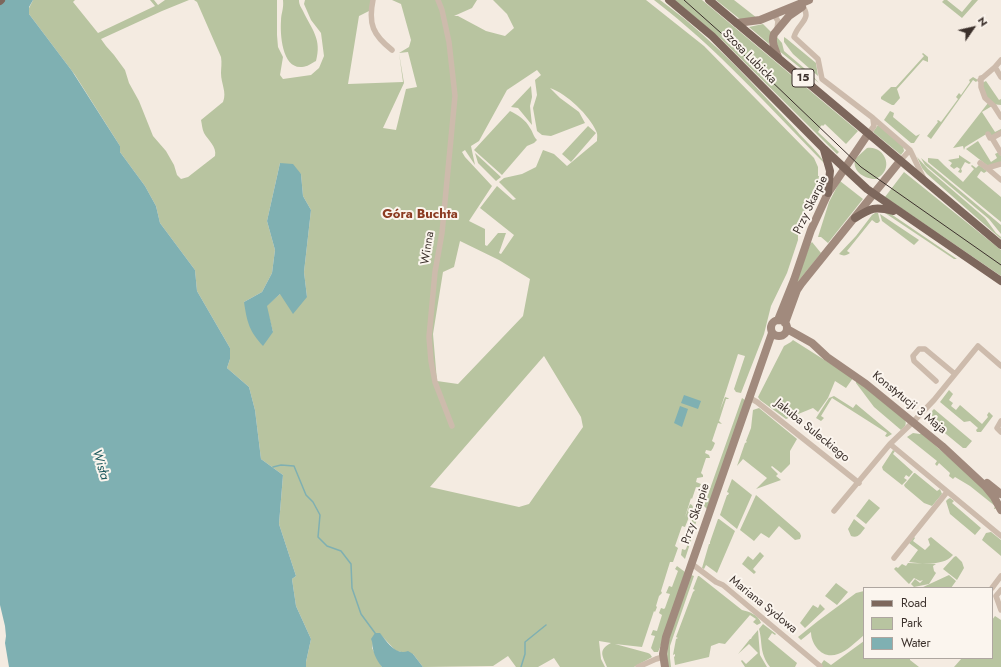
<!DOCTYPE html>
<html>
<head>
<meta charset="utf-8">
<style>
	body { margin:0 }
	#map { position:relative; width:1001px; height:667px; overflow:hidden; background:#f4ebe1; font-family:Jost,sans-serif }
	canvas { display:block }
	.legend { position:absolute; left:863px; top:587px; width:130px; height:72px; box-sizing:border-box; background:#fbf5ee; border:1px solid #aea6a0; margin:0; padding:5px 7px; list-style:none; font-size:12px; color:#3b302b }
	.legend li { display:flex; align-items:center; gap:8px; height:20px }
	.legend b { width:20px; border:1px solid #aea6a0 }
	.north { position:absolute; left:953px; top:8px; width:40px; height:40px; -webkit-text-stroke:3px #fbf5ee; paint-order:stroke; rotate:56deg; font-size:11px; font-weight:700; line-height:16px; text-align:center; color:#3b302b }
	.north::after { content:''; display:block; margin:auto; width:14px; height:18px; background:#3b302b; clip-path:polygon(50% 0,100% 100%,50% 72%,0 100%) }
</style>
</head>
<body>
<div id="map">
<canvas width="1001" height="667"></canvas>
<ul class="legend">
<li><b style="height:5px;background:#7d675c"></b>Road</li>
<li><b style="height:11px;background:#b8c4a0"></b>Park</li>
<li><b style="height:11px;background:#7fb0b2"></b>Water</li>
</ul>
<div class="north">N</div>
</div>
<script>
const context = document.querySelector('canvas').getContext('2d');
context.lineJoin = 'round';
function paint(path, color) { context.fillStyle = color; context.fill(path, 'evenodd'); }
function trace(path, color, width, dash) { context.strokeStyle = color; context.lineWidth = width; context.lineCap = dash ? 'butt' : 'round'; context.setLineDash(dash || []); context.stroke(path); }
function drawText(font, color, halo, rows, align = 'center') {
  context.font = font + ' Jost,sans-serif'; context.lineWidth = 4; context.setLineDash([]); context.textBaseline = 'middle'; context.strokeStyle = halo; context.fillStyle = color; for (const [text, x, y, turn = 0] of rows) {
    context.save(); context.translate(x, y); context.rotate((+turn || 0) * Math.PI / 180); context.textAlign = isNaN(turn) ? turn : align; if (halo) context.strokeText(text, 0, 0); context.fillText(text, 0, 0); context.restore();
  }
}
paint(new Path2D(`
	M33,0H75L73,2L98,33L155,6L150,0H154L158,5L165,0H189L162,11L101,39L106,46L114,55L125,70L129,83L139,101L153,136L166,151L174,165L177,175L181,179L188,177L215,156C217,147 208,140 204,133C202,129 202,124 201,120L223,102C227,92 221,84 221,73C221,68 222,63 221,57L197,2L194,0H277V35L278,47L283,57L280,75L283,79L311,75L319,68L324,56L321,33L311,20L304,4L305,0H373L371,10L359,16L348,84L403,82L399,53L409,47L411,40L401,4L392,0H477L472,8L454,16H458L486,31L505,36L514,28L507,14L493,0H646L704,46L814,158L818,167V176H819L818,182L802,217L798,226V240L787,273L771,306L764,334L741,393L736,392L734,389L745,356L738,354L720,410L725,397L728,398L729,399H726L719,421L722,424L718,423L712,441L715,443L713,448L711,451L706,450L705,453L709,455L710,458H706L701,473L703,475V477L697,478L696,482L701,484L699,488L696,487L692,499L691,498L685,517L690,504L692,505L693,507L685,527L682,526L675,546L678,548L673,562H670L661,591L662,593L659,596L656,606L657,607L655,612L654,611L642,647L615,644L648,653L650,654L652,657L634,667H607C602,655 598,650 611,643L599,641L601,659L605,667H560L554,658L538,667H516L508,656L493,666L423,667L413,654L396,651L379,633L373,643L372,648L382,667H306V662L311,639L296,606L292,579L296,576L279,524L283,475L261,459L255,410L249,387L227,368L230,359V348L197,291L195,270L160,223L156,206L145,186L120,152V146L75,75L29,14L28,10ZM408,52L417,87L406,89L396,130L383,128L404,83L399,53ZM537,70L541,75L535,80L537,95L533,108L537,131L542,135L551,136L585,123L579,112L560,98L550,88C566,93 590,116 596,131C598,134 597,138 597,141L567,166L554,154L543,150L536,167L522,174L504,178L499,182L516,199L513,200L497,186L480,208L514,235L501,254L499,253L506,233H498L487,246L485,245V229L469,221L492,186L465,157L462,152L465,150L475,165L471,146L479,141L507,90ZM280,163L301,174L303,196L311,210L304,272L307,297L280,294L266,306L273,332L244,302L262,292L272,273L275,250L267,221ZM460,241L499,260L530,279L523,316L458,384L437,381L433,334L443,272L454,267ZM544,356L581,417L583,427L529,504L519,507L430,487Z
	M283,0H299C299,5 301,7 303,11C312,30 322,39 316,61C312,63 307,67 302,67C282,69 280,34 281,21C281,13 284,9 283,0Z
	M654,0H660L668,6C716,42 755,86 796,130C806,142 818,151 826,165C770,108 717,48 654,0Z
	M675,0H702L858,131L846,144L825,124L823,126L822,125L819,128L820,129L818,132L839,152L837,154L722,40Z
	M716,0H734L757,18L741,20Z
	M944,0H947L962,12L972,0H978L962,18L942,2Z
	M763,24L771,32L769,44L749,27Z
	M776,36L782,43L784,51L811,74L819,83L778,50Z
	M784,37L787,39L816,63L818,76L793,54L784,42Z
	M923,53L928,57V62L923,60L897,89L900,98L894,105H892L881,99V97L891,87H896L924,56L922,54Z
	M973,77L978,80L976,82L973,80L931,139L927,136L938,122L937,121L938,120L941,122L958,99L956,97L959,93L961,95L970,82L969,80Z
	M986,81L999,100L1001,99V105C987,105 985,94 982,83Z
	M531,86L532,97L530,106L532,125L518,108L511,107Z
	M988,103L992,106L982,112L995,132L1001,129V131L991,137L988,133L965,147L964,150L963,146L953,148Z
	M510,111C518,115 526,120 530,128C533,132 533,136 537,140L534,143L527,146L502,175L474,150Z
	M890,111L894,113L893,117L916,136L920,134L914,143H911L884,120Z
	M878,125L903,146L904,151L901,155L873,132Z
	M588,126L596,133L571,162L562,154Z
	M978,141L991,162L997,158L995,154L999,152L1001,156V162L988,166L966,149Z
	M867,148C884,145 896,169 876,179C865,179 852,172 855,159Z
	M475,153L501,177L496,181L478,163Z
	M959,155L971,163L969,164L965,162L961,169L962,171L961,173L958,172L960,169L957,167L954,169L950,166L952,163L948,160L959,158Z
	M917,157L928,169L985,218L996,233L1001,237V239L927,174L922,168Z
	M921,158L1001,225V234L989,219L925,165Z
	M928,158L938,159L945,166L963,182L974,169L971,166L972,165L976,168L979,165L987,171L984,173L981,171L977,177L1001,197V222L928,162Z
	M904,172L1001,250V276L885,197Z
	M840,181L863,199L828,243L821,237H818L829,202Z
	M882,211L891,214L957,259H954Z
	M875,213H878L880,221L878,223H876L872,220L847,251L850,253C846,256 843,256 839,254L856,236L872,215Z
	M880,214L919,240L914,245L882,221Z
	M812,242L821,253L796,284L810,244Z
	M793,340L853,378L846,388L835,381L828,398L818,412L813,408L786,419L760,400L758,397L784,346L791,342Z
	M856,380L905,420C907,424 905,427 901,430L874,407L856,383Z
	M949,390L953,394L949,400L953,403L951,406L956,410L960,405L982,424L988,417L987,415L989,412L993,416L981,432H977L976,430L978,428L970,421L964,422L940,402Z
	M834,396L853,408L856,404L892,434L887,437L885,436L887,433L832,398L821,416L824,418L821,421L816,418L829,398Z
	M742,398L745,400L708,510L704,506Z
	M759,408L797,439L790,451V464L781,473L772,466L771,467L778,474L776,476L781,480L756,489L767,478L743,459L737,466L745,443L747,442L746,441L751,428L753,410Z
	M934,409L972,441L966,448H963L929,420L928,415Z
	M913,433L920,434L921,433L986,490L997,507L995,509H994L995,506L970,486L955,477L953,479L949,476L950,473L939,463L937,466L935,464L937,461L907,437Z
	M893,450L895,451L893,454L913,472L909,477L906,475L904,478L907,480L902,485L883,470L882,467Z
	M914,473H915L937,491L940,489L942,494L932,506L924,503L905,487L904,485Z
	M732,479L752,495L737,529L720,515L727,495H728L729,493L727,492Z
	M756,495L800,533L801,536L800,539L795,540L779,526L769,538L761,533L754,541L740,530Z
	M869,499L880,508L866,524L856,516Z
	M948,499L950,498L954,501L952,503L981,528L975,535L950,514L946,501Z
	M697,507L700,508C695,525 691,542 685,559L681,555L682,549L685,550L686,549L693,530L689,528Z
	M718,519H719L735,531L717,573L706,565L704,569L702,568L709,544H710V542Z
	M854,519L865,528C861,533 858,539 851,536L848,529Z
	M991,532L1001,540V556L982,540L986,533Z
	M914,537L915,538L913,541L925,550L930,545L928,539L931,537L953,555C944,566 922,564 909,562L918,550L909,543Z
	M760,552L764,556L753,569L756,572L754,574L742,564L748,556L753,560Z
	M956,556L962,562L964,568L957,580L943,569L954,557Z
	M908,563L936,564L933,566L934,571L936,573L929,584L914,587L911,584L915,579L920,583L923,580L920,581L914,578L909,584L894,569L896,567L898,568L902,564L906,566Z
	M677,566L685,572L661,645L658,652H654L651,648L655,636L651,635L653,630L657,631L662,615L659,613L661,608L664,609L665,608L670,594L666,593L669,586L672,587L678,571L675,569Z
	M691,575L694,576L670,646V658L671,667H668C663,640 682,601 691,575Z
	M949,575L956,581L951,588H921Z
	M698,576H699L742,610C749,612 758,614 761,623L757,625L753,622L756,619L750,615L725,644L719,643L711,646L709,657L675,665L674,657L675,656V654L673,655L676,639L678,638L676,637L693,592L695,590L693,589Z
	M836,583L848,592L837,605L825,596Z
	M864,591V635C857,641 846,652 838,654C823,660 811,645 811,632L801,640L798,637L818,621L856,593Z
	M820,604L825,609L805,628L800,623L813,605L818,608Z
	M995,616L1001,620V667H954L962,658H992V620Z
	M763,624L776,634L775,635L772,633L768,639L797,663L795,667H770C759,652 763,644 759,629Z
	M758,630L760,655L767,667H745L741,661L742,660L746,664L758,653L749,644L738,654L750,639H751L752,637Z
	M864,641V658H910V660L919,667H819L824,660L831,665Z`), '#b8c4a0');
paint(new Path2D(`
	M0,0H33L29,7V14L72,71L120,146V152L145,186L156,206L160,223L195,270L197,291L230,348V359L227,368L249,387L255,410L261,459L283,475L279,524L296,576L292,579L296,606L311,639L306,662V667H9L5,643L6,636L5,626L0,605Z
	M280,163L293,164L301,174L303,196L311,210L304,272L307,297L293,314L280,294L267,306L273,332L263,346C249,331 247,322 244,302L262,292L272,273L275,250L267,221Z
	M684,395L701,401L698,409L681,403Z
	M680,406L688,409L682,427L674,423Z
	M375,633H380C387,642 396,656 408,651L413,654L423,667H382C378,662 374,655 373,649C372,645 373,643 371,639Z`), '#7fb0b2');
trace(new Path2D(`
	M273,467L281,465L294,466L306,495L313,502L320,515L318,537L327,546L341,551L351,564L352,588L361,614L375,633
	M521,667L525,654V642L546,625`), '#7fb0b2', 1.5);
trace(new Path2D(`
	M373,0C368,24 373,35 392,50
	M438,0L442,10L449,42L455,96L442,233L435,272L429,337L431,361L435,382L452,426
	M801,4C814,20 798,22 794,37L818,59L822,79L873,118L910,150L924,179
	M774,15L778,21L777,29
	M995,67L1001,77
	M981,78V87L985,98L994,106L1001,117
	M980,80L995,67L1001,60
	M868,134L874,126L873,119
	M988,134L990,138H992L1001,153
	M992,138L1001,133
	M900,161L910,150
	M980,163L987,168L1001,164
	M987,168L1001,180
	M936,381L914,361L913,356L919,349H925L955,374
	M750,398L757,402L859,483
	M1001,421L997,428L1001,432
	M890,444L1001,536
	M834,511L890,444L913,422L934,400L978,346L1001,366
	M894,558L947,492
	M692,564L716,582L723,585L820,666
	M992,588L1001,576
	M1001,590L996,596L1001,610
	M638,667L656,659L663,657`), '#cdbbac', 5.5);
trace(new Path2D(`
	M737,23L760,20L809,0
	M778,57C775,49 771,42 774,34L789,16L802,7
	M771 328a8 8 0 1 1 16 0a8 8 0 1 1-16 0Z
	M778,320L794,280L811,230L828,193L868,134
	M785,323L797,290L801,284L900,161
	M787,329L812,343L827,357L866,384L942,446L985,486L994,497L1001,510
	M987,483L1001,494
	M665,667L663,654L666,637L772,333`), '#a18a7d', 8);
trace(new Path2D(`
	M669,0L712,36L824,149L867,189L1001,281
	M709,0L1001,245
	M0,1L1,0
	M824,150L830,171L828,193
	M855,218C871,208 875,206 893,211`), '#7d675c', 8);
trace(new Path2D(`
	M684,0L721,33L861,167L1001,265`), '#3b302b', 1);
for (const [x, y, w] of [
	[803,78,22]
]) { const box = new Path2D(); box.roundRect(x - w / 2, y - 9, w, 18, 3); context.fillStyle = '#fbf5ee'; context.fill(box); trace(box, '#3b302b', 1); }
drawText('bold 11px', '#3b302b', null, [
	["15",803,78]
]);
drawText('12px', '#3b302b', '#fbf5ee', [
	["Szosa Lubicka",749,57,45],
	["Przy Skarpie",811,205,-64],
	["Winna",428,248,-81],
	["Konstytucji 3 Maja",909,403,39],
	["Jakuba Suleckiego",812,431,39],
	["Przy Skarpie",696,514,-71],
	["Mariana Sydowa",763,605,39]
]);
drawText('bold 13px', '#8c3b22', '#fbf5ee', [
	["Góra Buchta",420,215]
]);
drawText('italic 13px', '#1f5a5e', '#fbf5ee', [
	["Wisła",100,465,73]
]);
</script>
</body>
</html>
